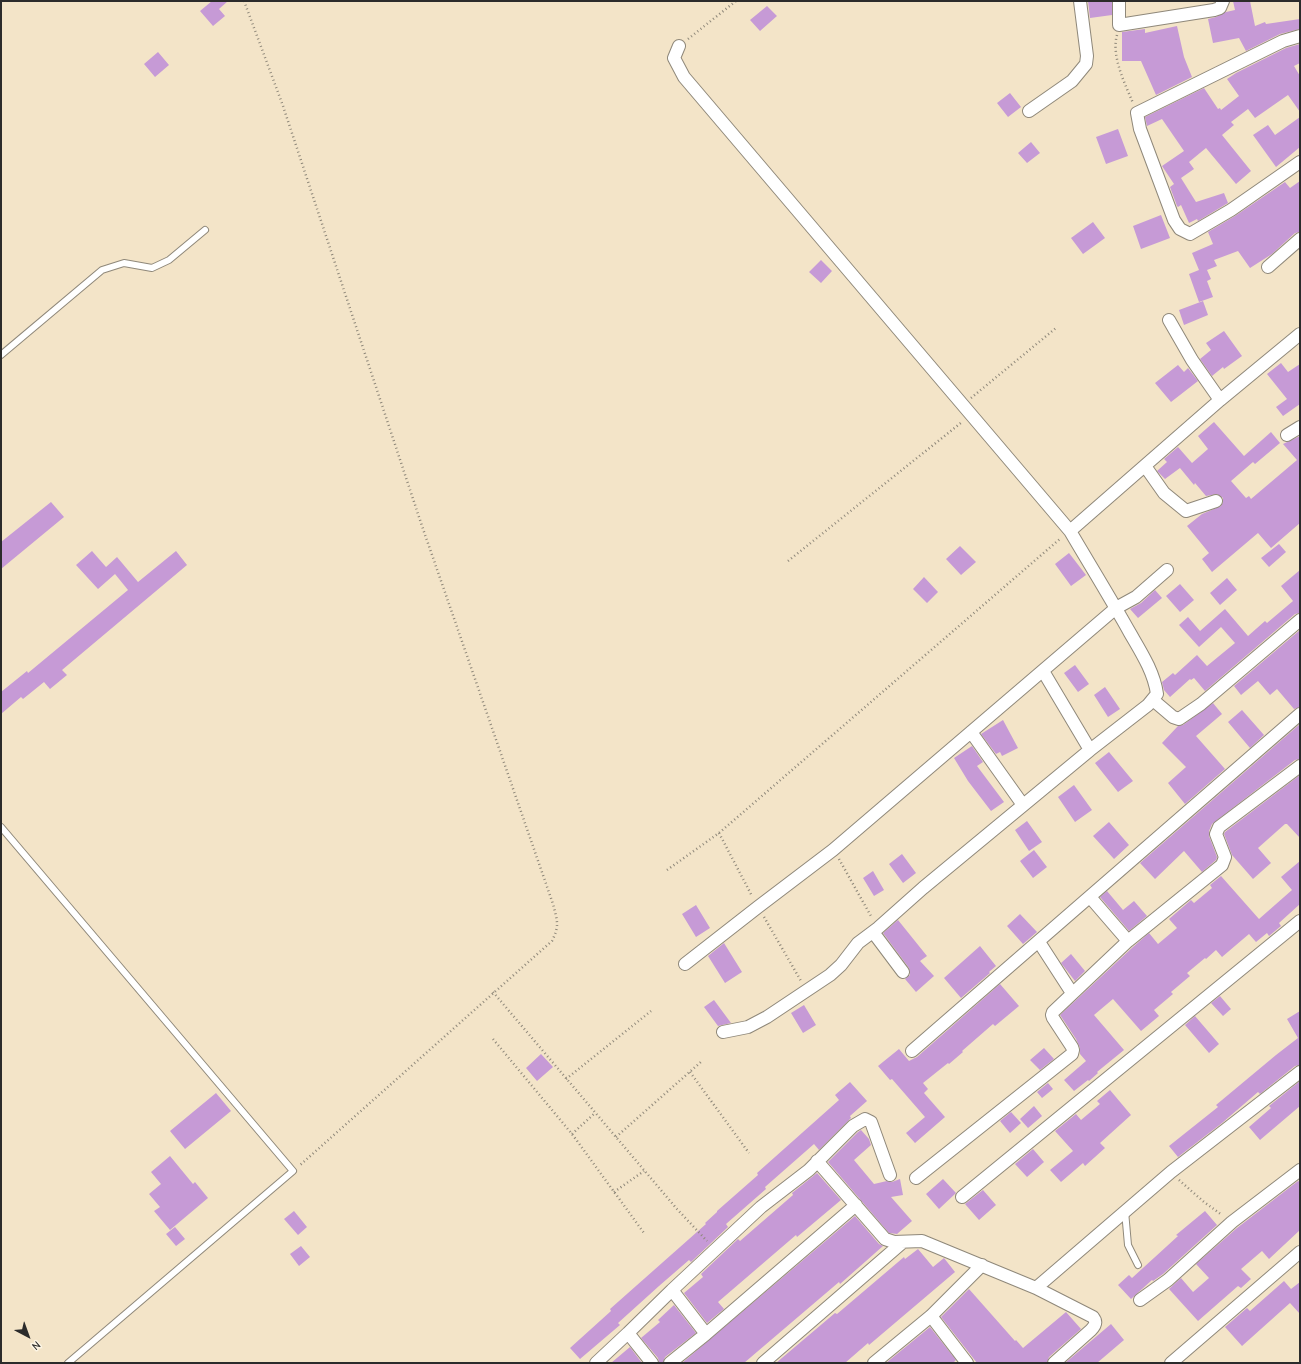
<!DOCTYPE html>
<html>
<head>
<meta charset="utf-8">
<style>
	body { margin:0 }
	#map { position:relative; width:1301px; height:1364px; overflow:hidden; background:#f3e4c8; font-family:"Comic Neue",sans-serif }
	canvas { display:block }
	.frame { position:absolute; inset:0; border:2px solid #2b2b2b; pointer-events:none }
	.north { position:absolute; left:8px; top:1316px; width:40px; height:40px; -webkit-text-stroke:3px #fcf5e5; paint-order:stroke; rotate:139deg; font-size:11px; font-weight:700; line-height:16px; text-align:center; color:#2b2b2b }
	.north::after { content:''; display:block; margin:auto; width:14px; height:18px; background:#2b2b2b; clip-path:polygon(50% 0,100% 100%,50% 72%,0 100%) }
</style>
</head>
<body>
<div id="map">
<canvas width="1301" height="1364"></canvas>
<div class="frame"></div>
<div class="north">N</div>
</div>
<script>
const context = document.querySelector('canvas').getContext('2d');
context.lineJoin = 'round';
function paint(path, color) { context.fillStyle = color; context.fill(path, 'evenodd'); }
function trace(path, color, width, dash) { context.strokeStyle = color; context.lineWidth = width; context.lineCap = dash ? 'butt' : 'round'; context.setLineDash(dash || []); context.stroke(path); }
paint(new Path2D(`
	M212,1H228L219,9L225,16L213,26L200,11Z
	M1088,1H1112V15L1090,18Z
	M1233,1H1250L1255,26L1265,22L1266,24L1300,19V29L1280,34L1246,51L1239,38L1213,43L1208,19L1216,17L1226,12L1235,10Z
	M767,6L777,16L760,31L750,20Z
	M1177,26L1184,57L1192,77L1156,95L1141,61H1122V32L1145,29V33Z
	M1300,44V63L1294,66L1300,76V112L1288,95L1255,118L1248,109L1231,122L1234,125L1222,135L1251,171L1236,184L1206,148L1189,162L1194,169L1181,178L1196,202L1224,193L1228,203L1198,221L1197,219L1189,223L1181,205L1178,207L1177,206L1170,187L1174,184L1162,166L1184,151L1162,119L1147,126L1145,117L1204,88L1218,109L1220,108L1221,110L1239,96L1227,79L1236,73L1286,48Z
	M158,52L169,65L155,77L144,64Z
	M1010,93L1021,107L1008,117L997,103Z
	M1300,117V147L1276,167L1253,135L1268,125L1275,135Z
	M1118,129L1128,156L1106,164L1096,137Z
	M1031,142L1040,153L1027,163L1018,153Z
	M1300,181V232L1295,233L1272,254L1250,268L1238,251L1214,260L1217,266L1207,270L1211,279L1207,281L1213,297L1199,302L1189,274L1199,270L1192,253L1213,244L1208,232L1235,216L1285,182L1290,188Z
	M1161,215L1170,238L1141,249L1133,226Z
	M1093,222L1105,238L1083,254L1071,238Z
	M821,260L832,271L821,283L809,272Z
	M1203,301L1208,315L1184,325L1179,310Z
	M1224,331L1242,356L1224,369L1223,367L1212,376L1200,359L1211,350L1206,343Z
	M1281,363L1288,372L1300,364V404L1283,416L1276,407L1287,399L1267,374Z
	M1178,365L1184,372L1188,368L1198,381L1171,402L1155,383Z
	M1214,422L1244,456L1271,432L1280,443L1255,464L1253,462L1231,481L1246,498L1249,496L1251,499L1297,460L1283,444L1300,436V523L1271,548L1258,533L1212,572L1202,559L1209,553L1187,526L1202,514L1221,506L1223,502V498L1217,494L1206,496L1195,483L1194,485L1180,468L1165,479L1157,471L1167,462L1164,459L1178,447L1192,463L1208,449L1198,436Z
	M51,502L64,517L1,569V542Z
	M1279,544L1286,552L1269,567L1261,558Z
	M960,546L976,562L961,575L946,559Z
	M92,551L106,567L117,557L138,582L176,551L187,565L62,670L67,675L50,689L44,682L23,699L21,697L1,714V692L27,671L28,673L128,590L115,574L98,589L76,565Z
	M1069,553L1086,575L1071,586L1055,564Z
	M1300,570V613L1295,614L1205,691L1194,678L1191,680L1190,679L1170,697L1164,690L1162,682L1173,673L1175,675L1197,655L1207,666L1235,643L1221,627L1199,647L1179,625L1188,617L1200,631L1225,609L1248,636L1265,621L1267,623L1293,601L1281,586Z
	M924,577L938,592L927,603L913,589Z
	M1227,578L1237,590L1220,605L1210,593Z
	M1180,584L1194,600L1180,612L1166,596Z
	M1155,590L1162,598L1138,618L1130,609L1141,603Z
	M1300,630V707L1294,709L1277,689L1270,695L1258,681L1241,695L1234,686Z
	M1075,665L1089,684L1078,692L1064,673Z
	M1105,687L1120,709L1108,717L1094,695Z
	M1213,703L1222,714L1196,736L1225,769L1185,804L1168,783L1186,767L1162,743L1178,726L1183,725Z
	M1242,710L1264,735L1250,748L1228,722Z
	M1003,720L1018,748L1002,756L1000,752L996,754L981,734Z
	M1300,724V759L1295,760L1212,824L1209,831V836L1217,857L1216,860L1202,872L1184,851L1155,879L1140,863Z
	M972,746L983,762L977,766L1004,802L991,811L968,781L954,758Z
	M1109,752L1133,781L1118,792L1095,763Z
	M1300,775V838L1287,824H1285L1258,848L1271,863L1253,879L1232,855L1224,834L1225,832Z
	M1074,785L1092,810L1075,822L1058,797Z
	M1027,821L1042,842L1029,851L1015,830Z
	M1109,822L1129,845L1114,859L1093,836Z
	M1034,850L1047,867L1033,878L1020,861Z
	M902,854L916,873L903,883L889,864Z
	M1300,861V904L1279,923L1281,926L1269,936L1267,933L1256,942L1249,934L1222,957L1216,950L1206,959L1205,958L1187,973L1190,976L1171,992L1173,994L1154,1010L1159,1016L1141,1031L1113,999L1094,1015L1124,1050L1097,1072L1098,1073L1089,1081L1088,1080L1074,1091L1064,1080L1086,1061L1080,1054V1048L1076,1039L1060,1015L1133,947L1149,933L1158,944L1177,928L1169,919L1191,900L1194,903L1212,888L1210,885L1221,876L1259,919L1292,890L1281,877Z
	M873,871L884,890L874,896L863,878Z
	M1107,891L1123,910L1134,901L1147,916L1129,931L1100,897Z
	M696,905L710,928L696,937L682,914Z
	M1020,914L1037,932L1023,944L1007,926Z
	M898,920L927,956L920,961L934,976L916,992L905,979L910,975L909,968L883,933Z
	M724,943L742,972L725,983L708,956Z
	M980,946L996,966L989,972L990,973L961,998L944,978Z
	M1071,954L1085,971L1075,981L1061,963Z
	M1000,984L1019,1006L995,1026L993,1024L962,1051L963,1052L949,1064L948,1063L923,1083L928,1089L924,1093L945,1117L915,1143L906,1133L925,1117L892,1079L890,1080L878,1066L899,1049L909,1061L917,1057Z
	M1220,996L1231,1009L1223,1016L1211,1003Z
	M714,1000L731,1023L718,1026L704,1007Z
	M804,1005L816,1025L803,1033L791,1013Z
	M1300,1011V1065L1295,1066L1260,1094L1258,1092L1222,1123L1178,1157L1169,1146L1218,1107L1216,1105L1276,1055L1298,1038L1287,1019Z
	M1195,1016L1219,1044L1209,1053L1185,1025Z
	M1044,1048L1054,1059L1040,1070L1030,1060Z
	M541,1054L553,1067L537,1081L526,1068Z
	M1300,1081V1106L1260,1140L1249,1127L1271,1108L1269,1106Z
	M850,1082L867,1101L850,1116L851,1118L819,1150L814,1144L765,1187L766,1189L726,1224L728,1227L691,1262L689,1260L659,1286L618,1323L620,1325L580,1359L570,1348L611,1311L610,1309L706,1224L705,1223L717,1212V1211L758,1175L757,1173L839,1100L835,1095Z
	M1048,1083L1053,1089L1042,1098L1037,1092Z
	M1110,1090L1131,1115L1100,1143L1105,1148L1085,1166L1083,1163L1061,1182L1050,1170L1073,1151L1055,1131L1076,1114L1081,1120L1100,1104L1097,1101Z
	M216,1093L231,1111L185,1149L170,1131Z
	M1034,1106L1042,1116L1028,1128L1020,1119Z
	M1011,1112L1021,1123L1010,1133L1000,1121Z
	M861,1130L869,1139L871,1145L854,1160L874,1184L887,1181L892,1182L900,1179L903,1195L891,1197L912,1221L897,1234L889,1233L828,1162L858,1132Z
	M1033,1149L1044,1162L1027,1177L1015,1164Z
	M170,1156L193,1184L195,1182L208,1198L170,1230L154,1211L160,1207L149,1194L161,1184L151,1172Z
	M817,1173L841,1200L797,1237L796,1235L718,1302L724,1309L707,1323L684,1293L703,1277L701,1274L738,1239L740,1241L793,1195L792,1193Z
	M943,1179L956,1193L939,1209L926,1194Z
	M1298,1181L1300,1182V1230L1269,1259L1262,1251L1241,1269L1251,1279L1241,1288L1238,1286L1198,1321L1169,1289L1181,1278L1193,1292L1209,1278L1196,1264L1237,1228Z
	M983,1190L996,1205L979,1220L965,1204Z
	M294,1211L307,1227L298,1235L284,1219Z
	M1205,1211L1217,1225L1163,1274L1153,1281L1152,1280L1131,1299L1118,1285L1129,1275L1132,1278L1178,1236L1176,1235Z
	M855,1216L879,1244L883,1246L840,1284L839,1282L744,1363H682Z
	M175,1227L185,1239L176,1246L166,1234Z
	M301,1246L310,1257L299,1266L290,1254Z
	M918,1249L933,1267L944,1258L955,1272L869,1345L868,1343L845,1363H776L835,1313L837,1314L904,1257L905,1259Z
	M1284,1281L1291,1289L1300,1282V1314L1290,1303L1242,1346L1225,1327L1247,1308L1250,1311Z
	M969,1289L1015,1341L1016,1340L1023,1348L1066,1312L1081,1329L1049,1357L1047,1363H977L941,1317Z
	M674,1305L696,1333L665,1357L663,1363H659L658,1358L641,1338L660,1322L658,1320Z
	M1111,1324L1124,1340L1097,1363H1065Z
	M930,1327L956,1360L953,1363H886Z
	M630,1347L642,1363H611Z`), '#c69ad6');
const service = new Path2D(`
	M1,355L102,270L124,263L152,268L169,260L205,230
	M1,827L293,1171L68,1363
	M1125,1211L1128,1245L1138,1265`);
const minor = new Path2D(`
	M1119,1V25L1214,10L1220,8L1223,1
	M1300,36L1283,41L1137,113L1140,129L1174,220L1180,229L1190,234L1231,210L1300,162
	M679,46L674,58L684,77L1070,531C1090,565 1111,599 1130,633C1141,652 1154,672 1157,694L1148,705L1090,750L923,888L878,928L858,943L841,965L830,975L767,1017L748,1027L723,1032
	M1029,111L1072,81L1086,64L1087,56L1080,1
	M1268,267L1300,239
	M1169,320L1192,360L1220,400
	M1287,435L1300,427
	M1145,466L1164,493L1186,511L1216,501
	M1070,531L1220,400L1300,334
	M1043,671L1090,750
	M1153,700L1173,717L1179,719L1201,704L1300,620
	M971,732L1023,805
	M1090,897L1128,941
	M873,932L903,972
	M1039,942L1072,993
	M685,964L758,907L833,850L1116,608L1136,597L1167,570
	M912,1051L1300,714
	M817,1161L885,1239L894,1242L922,1241L1036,1288L1171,1172L1300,1072
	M916,1178L1072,1054L1073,1050L1072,1047L1053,1018L1052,1015L1053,1012L1128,941L1222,865L1225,857L1216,834L1219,827L1300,766
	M962,1197L1300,921
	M1036,1288L1093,1317C1097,1322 1095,1326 1091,1330L1054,1363
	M672,1290L706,1334
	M1140,1300L1168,1280L1232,1222L1300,1170
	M931,1316L967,1363
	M596,1363L628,1333
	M652,1363L628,1333L672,1290L761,1207L809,1170L853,1126L865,1119L871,1122L890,1175
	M670,1363L706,1334L856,1205
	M763,1363L903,1242
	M874,1363L931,1316L982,1265
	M1171,1363L1300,1252`);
trace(service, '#8f887a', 8);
trace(minor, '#8f887a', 14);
trace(new Path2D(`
	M244,1L283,106L422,526L553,904C557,920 560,925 552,941L299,1166
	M1117,35C1111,56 1125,84 1133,103
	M688,39L736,1
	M971,398L1056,328
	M788,561L962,422
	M719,833L752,896
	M839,859L872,918
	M667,870L719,833L1061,538
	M764,917L801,981
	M493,992L677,1209L707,1241
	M493,1039L572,1134L644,1233
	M690,1072L749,1153
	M566,1079L651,1011
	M572,1134L595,1113
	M616,1137L702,1061
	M1179,1180L1204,1202L1222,1215
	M614,1192L644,1171`), '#8f887a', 2.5, [1, 3]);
trace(service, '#fff', 6);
trace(minor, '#fff', 12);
</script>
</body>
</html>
